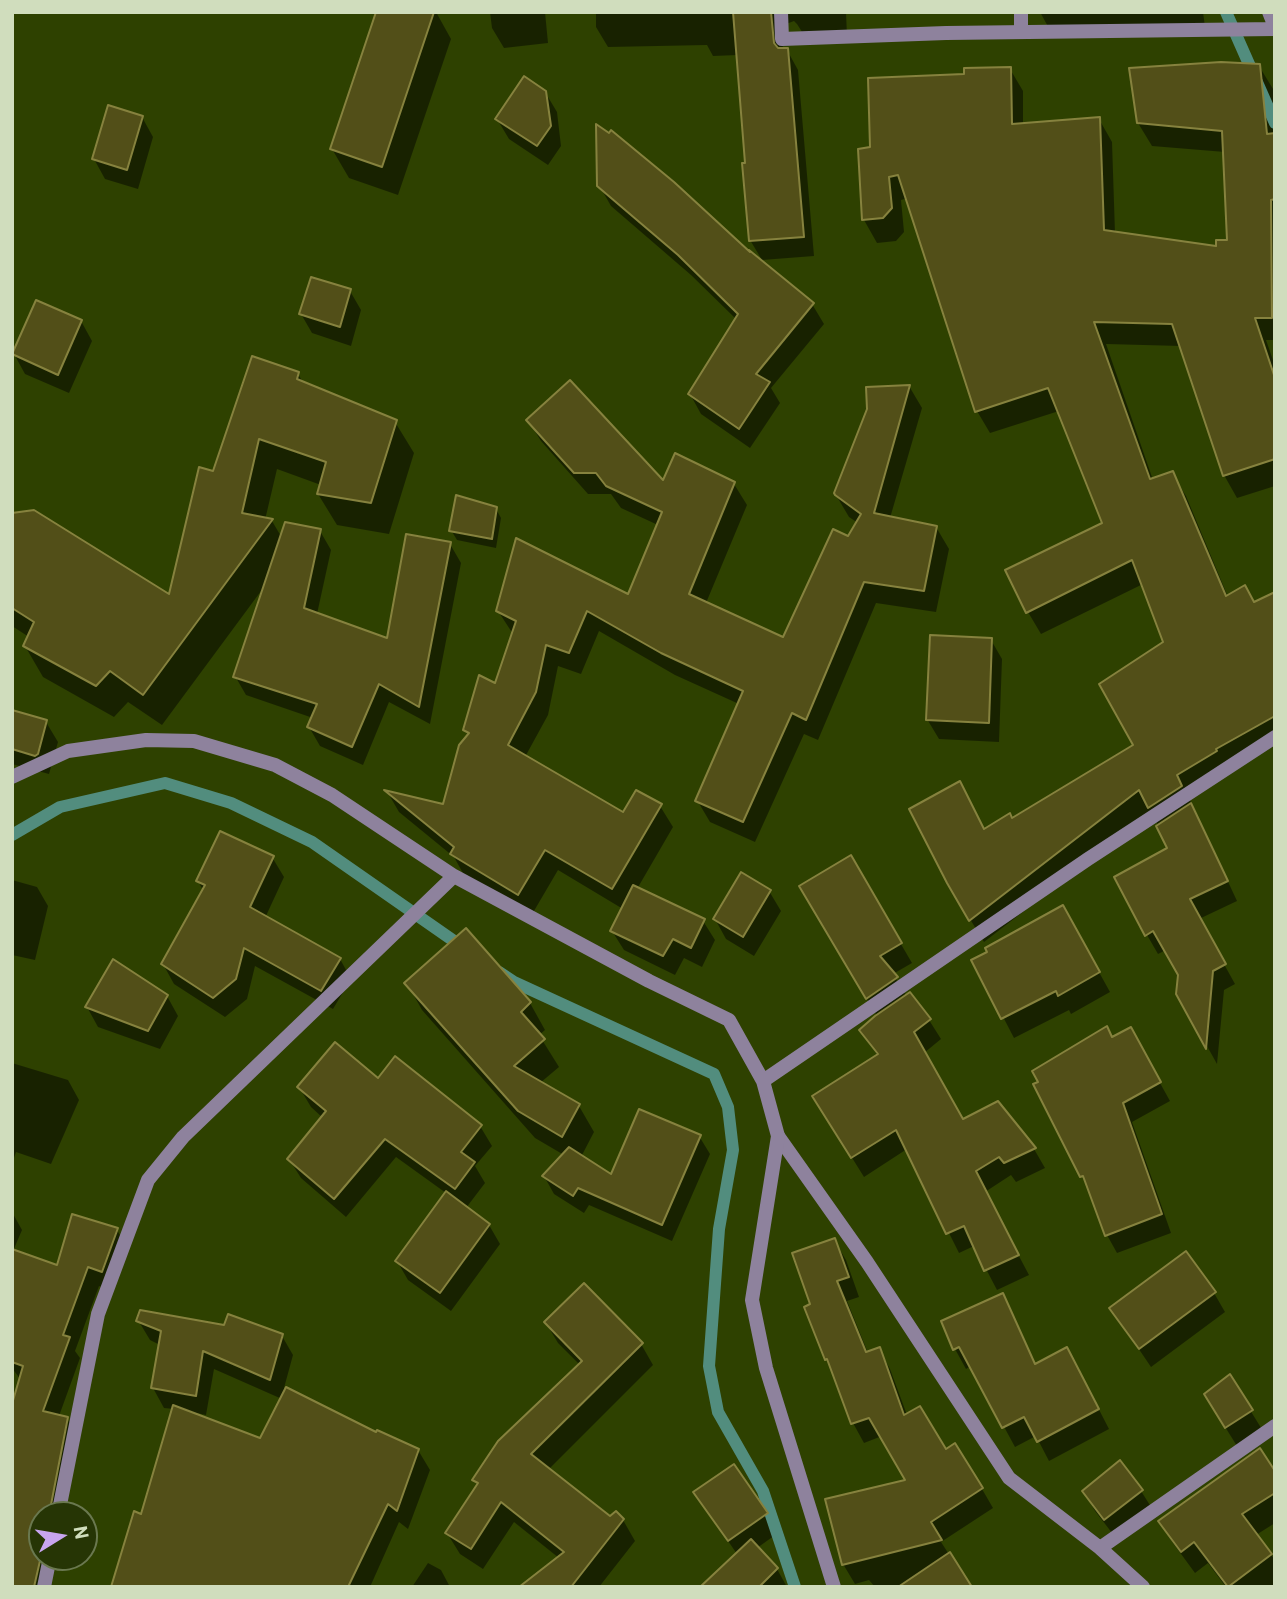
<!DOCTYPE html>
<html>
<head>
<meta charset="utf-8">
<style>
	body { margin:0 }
	#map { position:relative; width:1287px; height:1599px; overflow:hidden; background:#2e4100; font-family:Barlow,sans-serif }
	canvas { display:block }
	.frame { position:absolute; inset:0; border:14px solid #d0ddbd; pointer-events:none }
	.north { position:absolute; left:28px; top:1501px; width:70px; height:70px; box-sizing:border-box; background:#263505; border:2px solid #6a784f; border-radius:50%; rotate:79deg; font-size:19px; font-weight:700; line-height:28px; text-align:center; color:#d0ddbd }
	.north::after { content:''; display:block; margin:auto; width:24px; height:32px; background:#c8a5ef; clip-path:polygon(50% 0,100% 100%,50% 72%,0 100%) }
</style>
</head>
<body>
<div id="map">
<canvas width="1287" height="1599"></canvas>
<div class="frame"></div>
<div class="north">N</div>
</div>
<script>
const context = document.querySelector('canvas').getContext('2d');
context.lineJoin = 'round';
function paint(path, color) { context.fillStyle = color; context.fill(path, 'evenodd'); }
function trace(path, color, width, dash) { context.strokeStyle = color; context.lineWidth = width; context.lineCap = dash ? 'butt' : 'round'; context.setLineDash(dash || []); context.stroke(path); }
paint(new Path2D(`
	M378,12H436L451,39L398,195L349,178L332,149Z
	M490,12H545L548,43L504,48L492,28Z
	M596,12H846L847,36L804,35L797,24L794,21L786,24L782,32L783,50H787L798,70L814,256L762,260L750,240L738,55L713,56L707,45L608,47L596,27Z
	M1040,12H1203L1205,27L1051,32Z
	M1259,66L1273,89L1275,111V340H1266L1275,366V486L1237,498L1224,475L1181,346L1106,344L1153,480L1172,474L1186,496L1228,597L1254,604L1275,594V745L1189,798L1237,901L1199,919L1235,984L1224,990L1217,1064L1178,994L1180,975L1166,950L1158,954L1147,935L1169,849L1152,812L984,942L948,883L960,783L985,831L1012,820L1135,745L1165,643L1143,584L1041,634L1028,612L1104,524L1059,411L990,433L977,411L908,198L901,200L904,232L896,241L877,243L864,220L859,150L872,149L966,75L1010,69L1023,91V124L1099,119L1112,142L1115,233L1218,248L1229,242L1225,152L1152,146L1138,123Z
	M545,92L557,112L561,146L548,165L509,139L497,119Z
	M142,117L153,137L138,189L105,179L94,159Z
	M599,185L752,257L812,304L824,324L771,388L780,403L750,448L701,414L690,394L736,319L691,275L611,206Z
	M350,291L361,310L351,346L312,333L301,314Z
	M81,321L92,341L69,393L25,374L14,354Z
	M298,374L304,384L395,422L414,453L389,534L337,525L318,494L321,485L277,469L265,520L272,521L282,538L320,531L331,550L317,614L388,640L450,544L461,563L430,724L389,702L363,765L320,746L309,727L313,718L246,695L235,676L264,587L162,725L128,702L114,717L43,677L25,646L29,637L12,626V515L170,597L214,473Z
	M909,386L922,408L890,518L936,527L949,549L936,612L876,603L818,740L804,734L755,842L710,822L697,800L739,704L675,675L599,631L581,674L558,666L548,715L525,757L624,814L660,806L673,827L637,889L703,921L715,940L702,967L684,958L675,975L624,950L612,931L623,909L558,870L531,916L464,875L454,857L399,812L388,793L445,806L469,736L465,730L496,686L513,634L498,611L629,597L658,525L621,508L611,494H588L541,441L528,420L664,483L734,484L747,505L706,603L784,639L858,523L849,517L836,495Z
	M496,509L501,518L496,548L457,540L451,530Z
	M991,640L1002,659L999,742L939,739L927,719Z
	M12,712L46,722L58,742L49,774L12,764Z
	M272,857L284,877L265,918L340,959L351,979L333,1009L255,966L247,999L225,1017L174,984L163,964L204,892L198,881Z
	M850,857L912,963L893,974L907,997L929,1020L941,1039L924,1053L963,1121L998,1104L1034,1149L1045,1168L1016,1182L1011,1175L985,1192L1029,1275L997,1290L974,1246L959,1253L907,1149L864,1177L826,1116L878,1056L862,1031L877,1016L801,886Z
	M12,880L37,887L48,906L35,960L12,955Z
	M769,891L781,911L754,956L726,939L715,919Z
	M1074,927L1110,992L1071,1014L1069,1010L1014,1038L974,961Z
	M466,931L530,1003L545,1030L539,1035L559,1067L540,1083L579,1106L594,1132L581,1157L612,1177L699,1136L710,1154L672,1241L589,1205L584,1213L554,1194L544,1176L564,1155L535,1138L422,1010L407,983Z
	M167,996L178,1016L160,1049L98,1027L87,1007Z
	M1130,1029L1170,1101L1132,1122L1171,1233L1117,1253L1107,1235L1090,1192L1040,1082Z
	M12,1063L68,1080L79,1100L51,1164L16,1152L12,1164Z
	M378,1081L480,1126L492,1146L475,1166L485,1183L466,1208L489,1225L500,1244L451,1311L408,1280L397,1261L446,1193L396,1157L346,1217L301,1178L289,1159L323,1118L311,1107L299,1087Z
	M12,1212L22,1230L13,1251L58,1267L117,1230L128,1249L113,1291L99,1286L75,1351L80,1358L59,1416L67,1418L78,1438L63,1515H42V1557H57L49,1587H12L21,1380L12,1368Z
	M834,1240L846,1260L859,1297L847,1301L868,1353L879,1349L890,1369L907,1415L982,1489L993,1508L941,1542L970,1587H875L869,1580L855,1584L843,1564L908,1481L882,1436L864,1443L853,1423L827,1359L812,1305Z
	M1214,1293L1225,1312L1151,1367L1111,1308Z
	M1002,1295L1036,1366L1078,1369L1109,1429L1049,1461L1036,1436L1015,1447L971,1366L966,1369L955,1349L943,1322Z
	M138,1320L282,1336L293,1355L284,1388L377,1434L418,1450L430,1470L408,1529L399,1522L370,1587H111L143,1516L174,1409L164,1408L153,1388L160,1345L150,1340ZM214,1369L282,1399L261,1441L192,1412L206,1415Z
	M546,1323L641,1344L653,1365L548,1470L610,1518L623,1520L635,1541L599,1587H522L559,1558L514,1522L483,1569L460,1554L447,1533L478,1486L474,1480L580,1365L558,1343Z
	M1229,1376L1263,1431L1237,1446L1217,1414Z
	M1275,1474V1523L1256,1535L1275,1560V1587H1226L1208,1563L1195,1573L1173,1543L1160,1522Z
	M1084,1491H1141L1153,1510L1116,1538L1095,1511Z
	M695,1493L767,1514L778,1533L757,1548L777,1569L787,1587H703L737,1554Z
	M428,1563L441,1570L450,1587H412Z`), '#0007');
trace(new Path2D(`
	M1226,12L1275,123
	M12,835L60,807L165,783L231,803L312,842L464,948
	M499,972L514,982L714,1074L728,1107L733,1150L719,1229L709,1366L718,1412L763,1491L795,1587`), '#528d7e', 12);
const building = new Path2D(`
	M376,12H434L382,167L330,149Z
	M733,12H771L774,43L778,48H788L804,237L749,241L742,163H745Z
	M1221,62L1260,64L1267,134L1275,133V199L1271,200L1272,318H1255L1275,378V459L1223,476L1172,324L1094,322L1150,479L1173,471L1226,596L1245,585L1254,602L1275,592V716L1216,749L1217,751L1177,775L1182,786L1148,808L1139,790L969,921L947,883L909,809L960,781L984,829L1010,813L1012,818L1133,745L1099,684L1163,642L1132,560L1026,613L1005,570L1102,523L1048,388L975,412L898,175L889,177L892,208L883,218L862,220L858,149L870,147L868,78L964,74V68L1011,67L1012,124L1100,117L1104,230L1216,246V240H1227L1222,131L1137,123L1129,68Z
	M524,76L546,91L551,126L537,146L495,119Z
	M108,105L143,116L127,170L92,159Z
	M596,124L609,133L611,130L674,182L750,252L749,250L814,303L756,374L770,382L739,429L688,394L738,314L678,255L597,186Z
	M311,277L351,289L340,327L299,314Z
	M36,300L82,320L58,375L12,354Z
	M252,356L299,372L297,379L397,420L371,503L317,494L326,462L259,439L242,513L273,519L143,695L110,671L96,686L23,646L34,622L12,608V513L34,510L169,594L199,467L213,471Z
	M570,380L663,480L675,453L735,482L689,594L783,637L833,529L848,536L861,514L835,495L834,493L867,409L866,387L910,385L874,513L937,526L924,591L864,582L806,720L792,713L743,822L695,801L743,691L661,653L587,611L569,653L546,645L536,692L508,745L623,812L636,790L662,804L612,889L545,850L518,895L450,854L454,847L384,790L443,804L459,745L469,733L463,730L479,675L495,683L516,621L496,611L516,538L628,594L662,512L606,486L596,473H574L526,420Z
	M456,495L497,507L492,539L449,531Z
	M285,522L321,529L304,608L387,638L406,534L451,542L419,707L379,684L352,747L307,727L317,704L233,677Z
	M930,635L992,638L989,723L926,720Z
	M12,710L47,720L38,754L35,756L12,749Z
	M1191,803L1228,881L1190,899L1226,964L1213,971L1206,1049L1176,994L1178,975L1153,931L1145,936L1114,877L1167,848L1156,826Z
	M220,831L274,856L250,907L341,958L321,991L244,948L236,979L213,998L161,964L205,885L196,881Z
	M851,855L902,943L880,956L898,977L866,999L799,886Z
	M741,872L771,890L743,937L713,919Z
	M633,885L705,919L691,948L673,939L663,956L610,931Z
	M1063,905L1100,972L1058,996L1056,991L1001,1019L971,960L987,952L985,948Z
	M466,928L531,1002L521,1012L545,1039L514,1066L580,1104L562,1137L518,1111L404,983Z
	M113,959L168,995L148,1031L85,1007Z
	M910,992L931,1019L914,1032L963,1119L998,1101L1036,1148L1004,1163L999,1157L976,1171L1019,1255L984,1271L964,1226L946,1234L896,1130L851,1158L812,1096L878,1054L859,1030L875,1016Z
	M1107,1026L1112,1037L1131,1027L1161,1082L1123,1103L1162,1214L1105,1236L1083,1176L1080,1177L1033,1084L1038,1082L1032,1071Z
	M335,1042L378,1078L395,1056L482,1125L461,1152L475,1162L455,1189L385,1139L334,1199L287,1159L326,1111L297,1087Z
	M639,1109L701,1135L662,1225L578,1188L573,1196L542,1176L569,1147L611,1174Z
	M446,1191L490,1224L440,1293L395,1261Z
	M72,1214L118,1228L102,1272L88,1267L63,1335L70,1337L43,1411L68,1417L49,1515H42V1552L34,1587H12V1404L23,1366L12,1362V1249L57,1265Z
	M835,1238L849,1277L837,1281L866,1352L880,1347L904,1415L920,1406L946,1449L955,1443L983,1488L931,1522L942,1540L842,1565L825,1499L905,1480L869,1418L851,1424L827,1359L825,1360L804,1307L810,1304L792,1253Z
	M1186,1251L1216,1292L1139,1349L1109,1308Z
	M584,1283L643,1343L531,1454L610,1516L616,1511L624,1519L571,1587H519L564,1552L501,1502L471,1549L445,1533L478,1483L472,1480L498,1441L582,1361L544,1322Z
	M1003,1293L1035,1364L1067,1347L1099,1409L1037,1442L1024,1417L1002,1428L959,1347L953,1350L941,1321Z
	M140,1310L224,1325L228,1314L283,1334L270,1380L203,1351L196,1396L151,1388L161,1331L136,1321Z
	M1230,1374L1253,1410L1225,1428L1204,1394Z
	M286,1387L376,1432L377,1430L419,1449L397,1511L388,1504L348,1587H111L134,1511L141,1514L173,1405L260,1438Z
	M1260,1448L1275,1471V1493L1242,1514L1272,1554L1228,1587L1194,1542L1181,1552L1158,1521Z
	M1120,1460L1143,1490L1104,1520L1082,1491Z
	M734,1464L768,1513L728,1541L693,1492Z
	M751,1539L778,1568L759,1587H700Z
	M950,1552L972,1587H898Z`);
paint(building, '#524f18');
trace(building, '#86823e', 2);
trace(new Path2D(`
	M778,1136L867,1262L1009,1478L1100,1548L1143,1587
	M1100,1548L1275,1426`), '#8e829d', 14);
trace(new Path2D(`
	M781,12L782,39L946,33L1275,29
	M1269,12L1275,27
	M1021,32V12
	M12,777L68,751L146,740L194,741L275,765L332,795L454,876L649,981L729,1020L763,1081L778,1136L752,1300L766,1368L834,1587
	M763,1081L1088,859L1275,737
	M58,1515L98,1314L148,1180L183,1137L454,876
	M44,1587L50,1557`), '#8e829d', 14);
</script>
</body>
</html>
